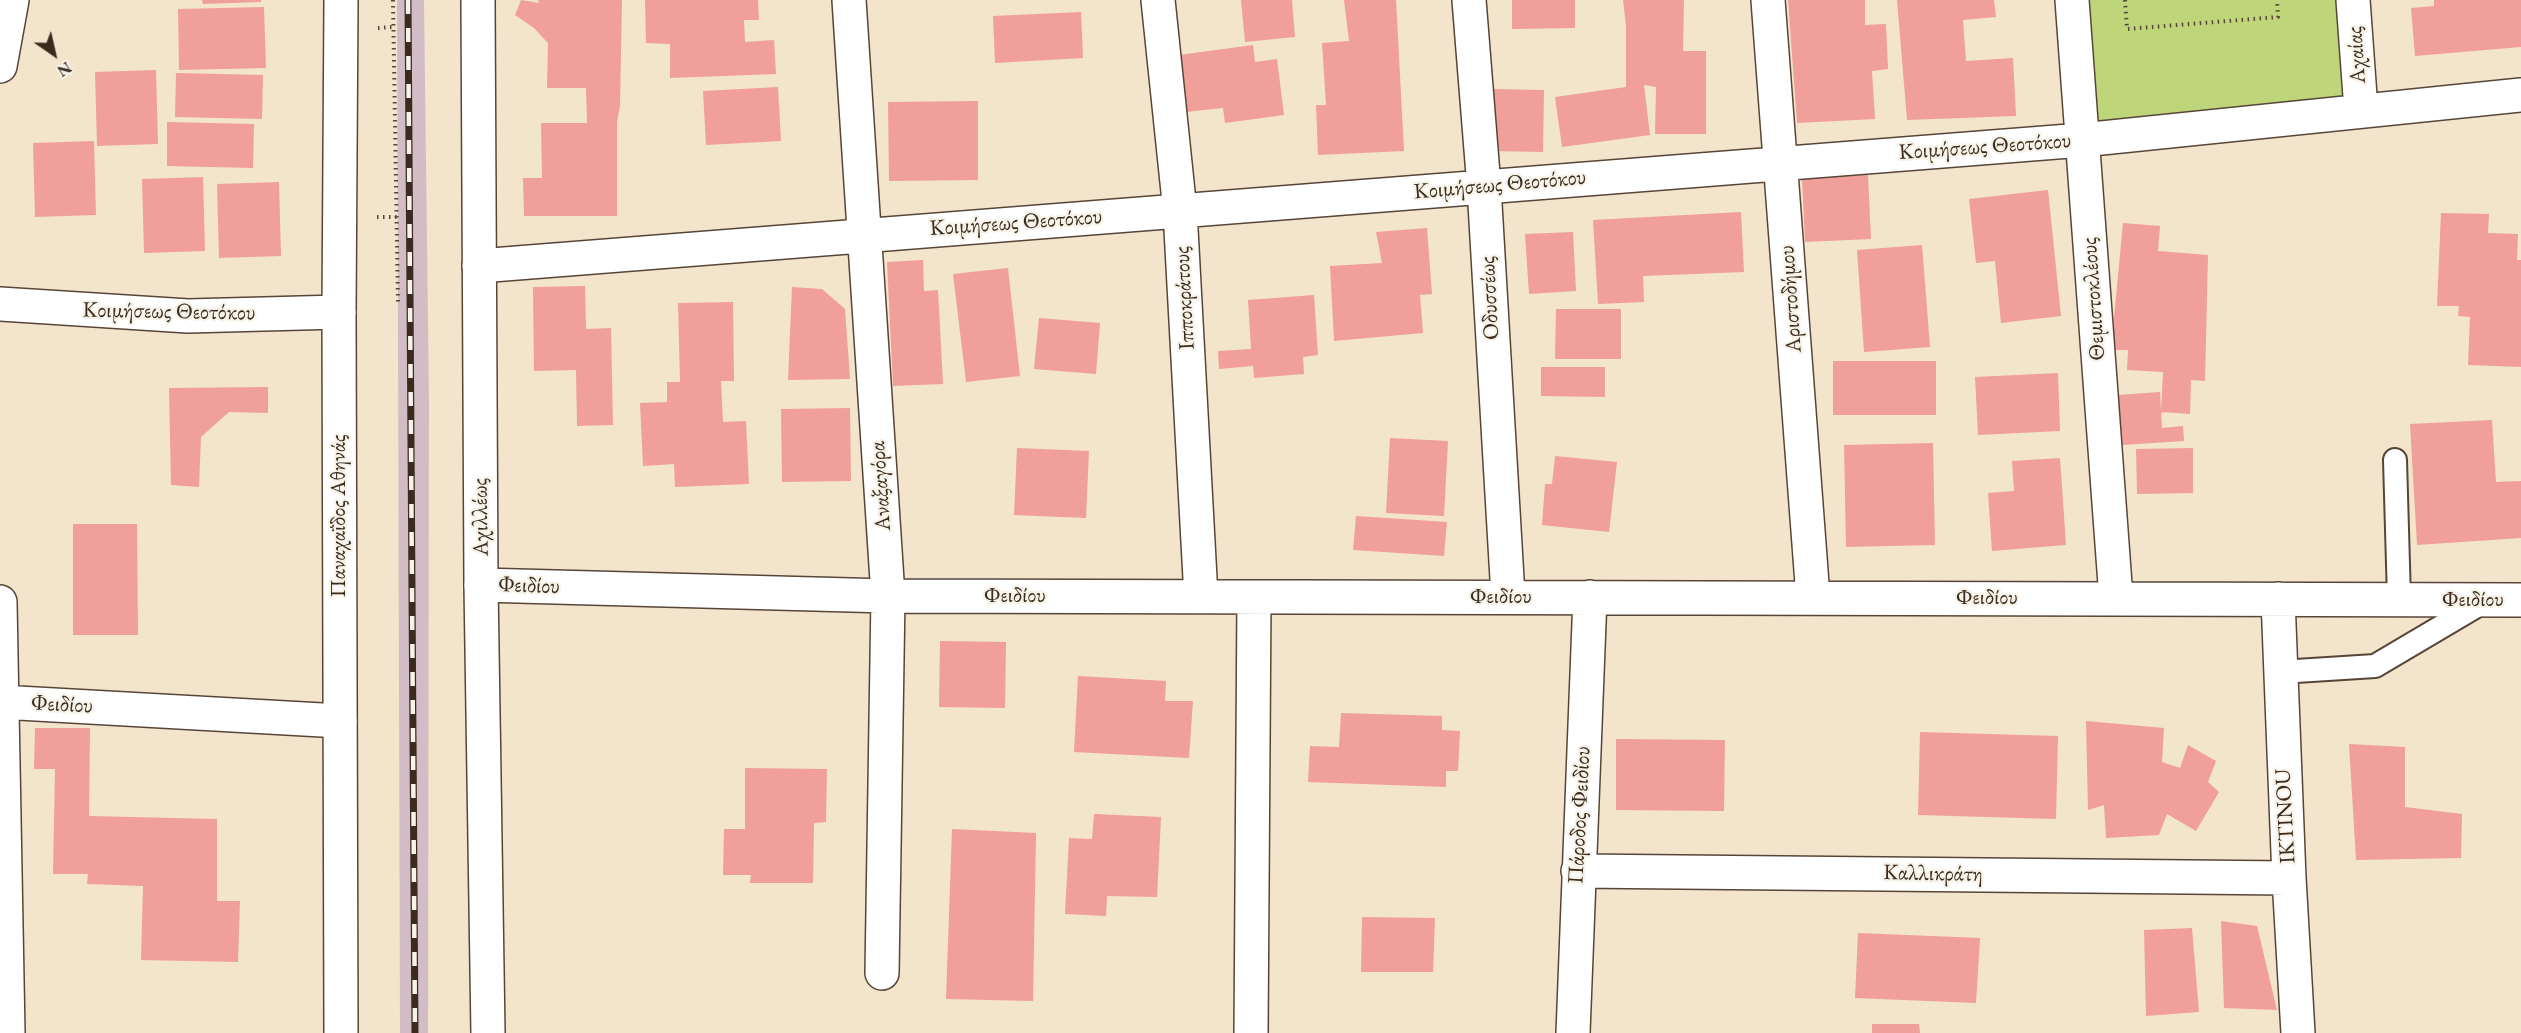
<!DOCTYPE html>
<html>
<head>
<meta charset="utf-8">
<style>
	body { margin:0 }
	#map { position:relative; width:2521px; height:1033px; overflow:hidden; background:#f3e4cc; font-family:"EB Garamond",serif }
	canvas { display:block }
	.north { position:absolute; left:24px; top:24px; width:60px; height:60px; -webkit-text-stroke:4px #f7f3e8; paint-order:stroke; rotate:146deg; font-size:16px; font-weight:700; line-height:24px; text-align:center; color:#3b2a1e }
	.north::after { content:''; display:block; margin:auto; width:21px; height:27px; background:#3b2a1e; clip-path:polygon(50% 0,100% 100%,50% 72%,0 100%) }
</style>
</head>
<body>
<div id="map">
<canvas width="2521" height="1033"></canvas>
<div class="north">N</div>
</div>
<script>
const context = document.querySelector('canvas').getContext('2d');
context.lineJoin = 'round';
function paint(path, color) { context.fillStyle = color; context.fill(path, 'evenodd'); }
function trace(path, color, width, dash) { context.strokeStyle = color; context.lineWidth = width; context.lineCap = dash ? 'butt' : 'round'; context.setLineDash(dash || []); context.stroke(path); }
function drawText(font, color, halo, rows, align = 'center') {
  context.font = font + ' "EB Garamond",serif'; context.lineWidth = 4.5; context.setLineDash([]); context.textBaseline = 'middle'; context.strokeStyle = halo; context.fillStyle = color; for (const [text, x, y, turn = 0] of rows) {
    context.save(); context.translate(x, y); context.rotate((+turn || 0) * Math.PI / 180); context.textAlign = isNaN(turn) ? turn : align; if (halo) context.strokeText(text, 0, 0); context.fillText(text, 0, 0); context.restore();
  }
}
paint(new Path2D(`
	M397,0H424L429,403L428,1033H400Z`), '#d2bdc6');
paint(new Path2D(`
	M2072,0H2353L2361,110L2082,140Z`), '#bfd57a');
paint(new Path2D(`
	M202,0H261V2L203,4Z
	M521,0L539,3L538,0H622L620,106L617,122V216H524L523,178H542L541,123H587L586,88H547L548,43L534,28L515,15Z
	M645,0H758L759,20H744L745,42L774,40L776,74L670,78V44L646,43Z
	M1241,0H1292L1295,37L1245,42Z
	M1344,0H1396L1404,151L1318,155L1316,105H1326L1322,43L1349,41Z
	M1512,0H1575V28L1512,29Z
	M1623,0H1684L1683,51H1706V134H1655L1656,87L1644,85L1650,135L1562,147L1555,97L1626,87V26Z
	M1788,0H1865V25L1886,24L1888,69L1872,71L1875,119L1797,123Z
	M1897,0H1994L1996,17L1963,20L1966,61L2013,58L2016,116L1907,120Z
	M2434,0H2521V47L2415,56L2411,8L2434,6Z
	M264,7L266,68L179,70L178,9Z
	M1081,12L1083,58L995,63L993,16Z
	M1253,45L1255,62L1277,59L1284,115L1225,123L1223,108L1186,112L1179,55Z
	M156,70L158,144L97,146L95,72Z
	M176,73L263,75L262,119L175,117Z
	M778,87L781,141L706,145L703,91Z
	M1494,89L1544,90L1543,152L1492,151Z
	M978,101V180L889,181L888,102Z
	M167,122L254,124L253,168L167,166Z
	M94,141L96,215L35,217L33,143Z
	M1868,175L1871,239L1805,242L1802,178Z
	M203,177L205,251L144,253L142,179Z
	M279,182L281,256L219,258L217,184Z
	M2048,190L2061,316L2001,323L1995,261L1976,263L1969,199Z
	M1741,212L1744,272L1643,276L1644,302L1598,304L1593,220Z
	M2441,213L2489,214L2488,233L2518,234L2517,260H2521V367L2468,365L2470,317L2458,316L2459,306H2437Z
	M2123,223L2160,226L2158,251L2208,255L2205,381L2191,380L2190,414L2161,412L2163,372L2127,370L2128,350H2111Z
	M1427,228L1432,294L1420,295L1423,333L1334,341L1330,266L1382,263L1376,232Z
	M1573,232L1576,291L1529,294L1525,234Z
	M1922,245L1930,347L1864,352L1857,250Z
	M923,260L924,291L938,290L943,384L893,386L887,262Z
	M1008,268L1020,376L966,382L953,274Z
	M585,286L586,329L611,328L613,425L577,426L576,370L534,371L533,287Z
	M792,287L822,289L845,309L850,379L788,380Z
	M1314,295L1318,355L1303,357L1304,374L1254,378L1253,366L1219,369L1218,351L1251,349L1248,300Z
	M733,302L734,381H721L723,422L746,421L749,484L675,487L674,464L643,466L640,403L667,402V382H680L678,303Z
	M1556,309H1621V359H1555Z
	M1039,318L1100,323L1096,374L1034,369Z
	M1833,361H1936V415H1833Z
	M1541,367H1605V397L1541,396Z
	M2058,373L2060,431L1978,435L1975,377Z
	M268,387V413L229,412L201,437L199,487L171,485L169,388Z
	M2160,392L2162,428L2183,426L2184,441L2122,445L2118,395Z
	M850,408L851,481L782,482L781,409Z
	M2492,420L2496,482L2521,481V538L2417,545L2410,424Z
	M1390,438L1448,441L1444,516L1386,513Z
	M1933,443L1935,545L1846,547L1844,445Z
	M1017,448L1089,451L1086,518L1014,515Z
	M2193,448V493L2137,494L2136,449Z
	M1555,456L1617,462L1609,532L1542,525L1545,484H1552Z
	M2060,458L2066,545L1992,551L1988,493L2014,491L2012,461Z
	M1356,516L1447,522L1444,556L1353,550Z
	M73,524H137L138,635H73Z
	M940,641L1006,642L1005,708L939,707Z
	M1078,676L1166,681L1165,701H1193L1189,758L1074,752Z
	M1341,713L1442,716V730L1460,731L1458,771H1446V787L1308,782L1310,746L1339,747Z
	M2086,721L2164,728L2162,762L2180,768L2188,745L2216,761L2208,782L2219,792L2196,831L2167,814L2159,835L2106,838L2104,805L2088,810Z
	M35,728H90L89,816L217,819V901H240L238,962L141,960L143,886L87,884L88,874H53L55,769H34Z
	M1920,732L2058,736L2056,819L1918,815Z
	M1616,739L1725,740L1724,811L1616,810Z
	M2349,744L2405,747V807L2462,814L2461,858L2356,860Z
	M745,768L827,769L826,822L814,823L813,883H750L751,875H723L724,829H745Z
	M1094,814L1161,817L1157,897L1107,896L1106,916L1065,914L1069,838L1092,839Z
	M952,829L1036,833L1033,1001L946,999Z
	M1362,917L1435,918L1433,972H1361Z
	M2221,921L2257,926L2277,1010L2224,1008Z
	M2192,928L2199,1012L2146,1016L2144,930Z
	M1858,933L1980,938L1976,1003L1855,998Z
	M1872,1024H1919L1920,1033H1872Z`), '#f09f9a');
const service = new Path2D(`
	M2395,460L2399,599
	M2280,672L2375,666L2485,601`);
const minor = new Path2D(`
	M849,0L888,596L882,973
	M1158,0L1180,211L1201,597
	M1469,0L1484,187L1508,596
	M1768,0L1813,597
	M2072,0L2116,598
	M2353,0L2361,110
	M0,66L12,0
	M479,266L2082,140L2521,95
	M0,304L188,316L339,312
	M481,585L888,596L2521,600
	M2278,599L2289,878L2298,1033
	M0,602L8,1033
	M0,702L340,721
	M1578,871L2289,878
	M1251,1033L1254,597
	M1573,1033L1590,597`);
const tertiary = new Path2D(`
	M478,0L481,585L488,1033
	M341,1033L339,312L341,0`);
trace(service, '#574638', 26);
trace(minor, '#574638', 36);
trace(tertiary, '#574638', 36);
trace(new Path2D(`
	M393,0L398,304
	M2125,0L2127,29L2278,17L2277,0
	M378,28L393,27
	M377,217H397`), '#574638', 4, [1.5, 4.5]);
trace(service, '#fff', 22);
trace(minor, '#fff', 33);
trace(tertiary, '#fff', 33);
const rail = new Path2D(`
	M408,0L415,1033`);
trace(rail, '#3b2a1e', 7);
trace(rail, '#f7f3e8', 4.5, [14]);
drawText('22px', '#3b2a1e', '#f7f3e8', [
	["Αχαίας",2357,55,-94],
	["Κοιμήσεως Θεοτόκου",1985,147,-4],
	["Κοιμήσεως Θεοτόκου",1500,185,-5],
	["Κοιμήσεως Θεοτόκου",1016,223,-4],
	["Ιπποκράτους",1185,298,-93],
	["Οδυσσέως",1490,298,-93],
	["Αριστοδήμου",1791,299,-94],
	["Θεμιστοκλέους",2094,299,-94],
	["Κοιμήσεως Θεοτόκου",169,312,1],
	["Αναξαγόρα",881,486,-94],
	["Παναχαΐδος Αθηνάς",339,516,-90],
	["Αχιλλέως",481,517,-91],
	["Φειδίου",529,586,2],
	["Φειδίου",1015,596],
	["Φειδίου",1501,597],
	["Φειδίου",1987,598],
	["Φειδίου",2473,600],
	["Φειδίου",62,705,3],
	["Πάροδος Φειδίου",1580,815,-87],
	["IKTINOU",2286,816,-93],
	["Καλλικράτη",1933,874,1]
]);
</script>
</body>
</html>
